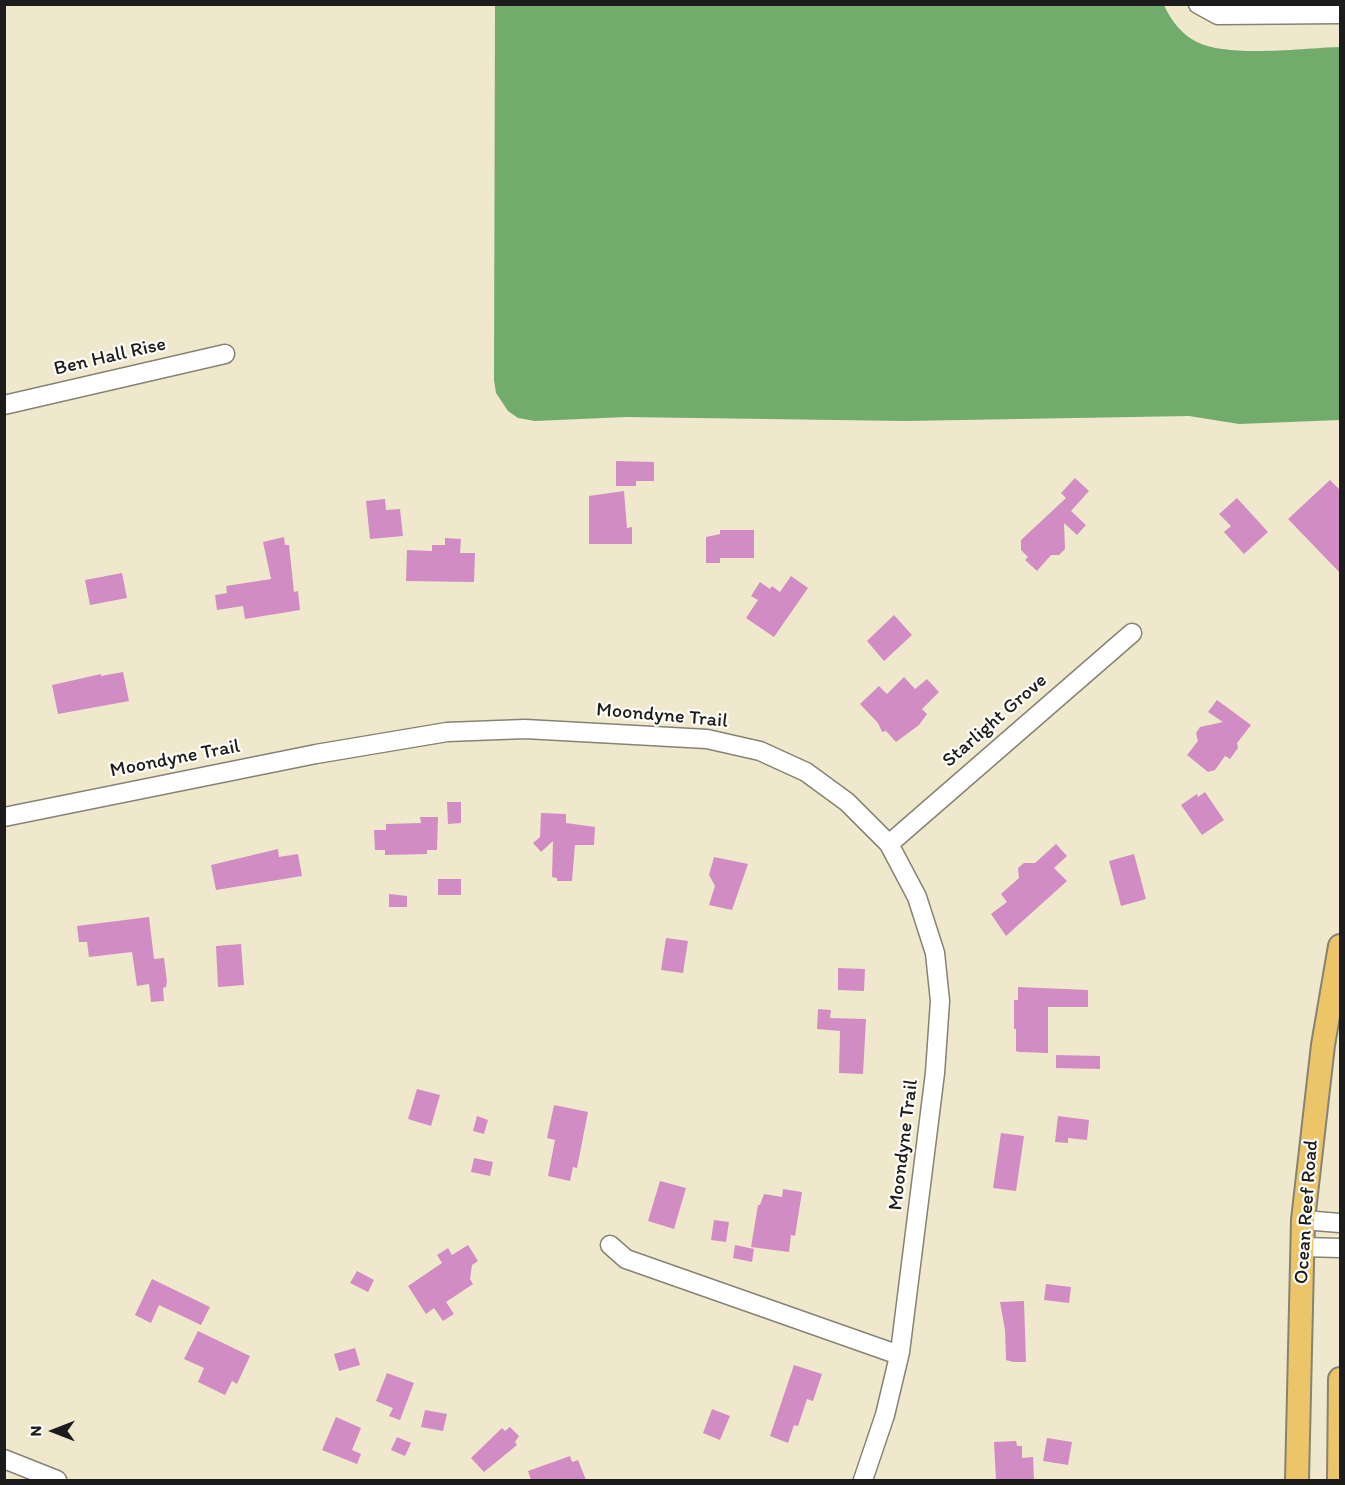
<!DOCTYPE html>
<html>
<head>
<meta charset="utf-8">
<style>
	body { margin:0 }
	#map { position:relative; width:1345px; height:1485px; overflow:hidden; background:#efe8cd; font-family:Itim,sans-serif }
	canvas { display:block }
	.frame { position:absolute; inset:0; border:6px solid #1c1c1c; pointer-events:none }
	.north { position:absolute; left:24px; top:1401px; width:60px; height:60px; -webkit-text-stroke:4px #fdfcf7; paint-order:stroke; rotate:270deg; font-size:16px; font-weight:700; line-height:24px; text-align:center; color:#1c1c1c }
	.north::after { content:''; display:block; margin:auto; width:21px; height:27px; background:#1c1c1c; clip-path:polygon(50% 0,100% 100%,50% 72%,0 100%) }
</style>
</head>
<body>
<div id="map">
<canvas width="1345" height="1485"></canvas>
<div class="frame"></div>
<div class="north">N</div>
</div>
<script>
const context = document.querySelector('canvas').getContext('2d');
context.lineJoin = 'round';
function paint(path, color) { context.fillStyle = color; context.fill(path, 'evenodd'); }
function trace(path, color, width, dash) { context.strokeStyle = color; context.lineWidth = width; context.lineCap = dash ? 'butt' : 'round'; context.setLineDash(dash || []); context.stroke(path); }
function drawText(font, color, halo, rows, align = 'center') {
  context.font = font + ' Itim,sans-serif'; context.lineWidth = 4.5; context.setLineDash([]); context.textBaseline = 'middle'; context.strokeStyle = halo; context.fillStyle = color; for (const [text, x, y, turn = 0] of rows) {
    context.save(); context.translate(x, y); context.rotate((+turn || 0) * Math.PI / 180); context.textAlign = isNaN(turn) ? turn : align; if (halo) context.strokeText(text, 0, 0); context.fillText(text, 0, 0); context.restore();
  }
}
paint(new Path2D(`
	M1164,5C1170,19 1182,35 1197,42C1228,58 1304,48 1340,47V420L1239,424L1189,416L905,421L626,417L535,421L518,418L508,411L496,393L494,380L495,5Z`), '#72ac6c');
paint(new Path2D(`
	M616,461L654,462V481H636V486H616Z
	M1075,478L1089,491L1071,511L1086,525L1077,535L1064,523L1065,549L1059,555H1051L1037,571L1025,560L1028,557L1021,550V540L1066,498L1061,493Z
	M1330,480L1341,491V574L1288,519Z
	M624,491L627,528L632,527V544H589V496Z
	M1237,498L1268,532L1244,554L1224,532L1231,526L1219,514Z
	M385,499L386,510L400,509L403,536L370,539L366,501Z
	M720,530H754V558H720V563H706V537L720,534Z
	M284,537L285,545H289L294,592L298,591L300,610L245,619L243,606L217,610L215,595L227,593L226,586L271,579L263,542Z
	M445,538L461,539L460,553H475L474,582L406,581L407,550L432,551V545H445Z
	M122,573L127,598L90,605L85,580Z
	M791,576L808,588L774,637L746,618L758,600L751,596L760,582L770,589L772,586L780,592Z
	M894,615L912,635L884,661L867,641Z
	M123,672L129,701L58,714L52,685L101,674V676Z
	M904,677L915,689L927,679L939,692L922,709L927,714L919,725L896,742L886,731L882,732L878,723L860,704L879,686L887,694Z
	M1217,700L1251,725L1237,743L1238,748L1230,759L1225,756L1215,770L1208,772L1187,755L1198,741L1196,733L1200,727L1223,722L1208,712Z
	M1205,792L1224,820L1202,835L1181,805L1197,794L1198,797Z
	M447,802H461V823L448,824Z
	M541,813L566,814V823L595,827L594,845H575L572,881H557V878L552,877L553,841L541,852L533,843L540,837Z
	M420,817H438L437,850H427V854L385,855V850H375L374,830H386V824L421,823Z
	M1056,844L1067,856L1054,868L1067,881L1006,936L991,914L1007,902L1001,894L1019,878L1018,868L1024,863H1035Z
	M278,849L279,857L298,854L302,876L216,890L211,865Z
	M1134,854L1146,899L1121,906L1109,861Z
	M714,857L748,864L732,910L709,905L715,886L709,875Z
	M438,879H461V895H438Z
	M389,894L407,896V907H389Z
	M149,917L154,959L164,958L167,982L166,987L163,988L164,1001L151,1002L149,984L137,986L132,952L89,957L87,942H79L77,926Z
	M666,938L688,941L683,973L661,970Z
	M241,944L244,985L218,987L216,946Z
	M838,968L865,969L864,991L838,990Z
	M1018,987L1088,990V1007H1048V1053L1019,1052L1016,1051V1029H1014V1000H1018Z
	M818,1009L831,1010L830,1018L866,1019L863,1074L839,1073L840,1031L817,1029Z
	M1056,1055L1100,1056V1069L1056,1068Z
	M417,1089L440,1095L431,1126L408,1119Z
	M554,1105L588,1112L577,1168L573,1167L570,1181L548,1176L555,1140L547,1138Z
	M477,1116L488,1120L484,1134L473,1131Z
	M1058,1116L1089,1120L1087,1140L1068,1138V1143L1055,1142Z
	M1001,1133L1024,1136L1016,1191L993,1188Z
	M474,1158L493,1162L490,1176L471,1172Z
	M660,1181L686,1188L674,1229L648,1221Z
	M783,1189L802,1192L795,1236L791,1235L789,1252L751,1247L758,1205H760L764,1194L782,1197Z
	M714,1220L729,1222L726,1242L711,1240Z
	M468,1245L478,1261L472,1265L470,1279L473,1284L446,1302L454,1314L443,1321L434,1308L426,1314L408,1286L442,1263L437,1255L448,1248L452,1255Z
	M735,1245L754,1249L752,1262L733,1258Z
	M357,1271L374,1280L368,1292L350,1283Z
	M152,1279L210,1307L201,1325L159,1305L151,1323L135,1315Z
	M1046,1284L1071,1287L1069,1303L1044,1300Z
	M1024,1301L1026,1362H1013L1006,1360L1005,1330L1000,1302Z
	M198,1331L250,1356L237,1384L232,1381L225,1395L198,1382L204,1368L184,1359Z
	M355,1348L360,1365L339,1371L334,1354Z
	M794,1365L822,1374L813,1401L807,1399L798,1426L794,1425L788,1443L770,1436Z
	M387,1373L414,1383L400,1420L389,1416L393,1408L376,1401Z
	M712,1409L730,1416L720,1440L703,1433Z
	M425,1410L447,1414L443,1431L421,1427Z
	M336,1417L361,1428L352,1450L361,1454L357,1464L322,1450Z
	M510,1427L519,1436L515,1442L517,1445L484,1472L471,1458L502,1428L505,1431Z
	M397,1437L411,1443L405,1456L391,1450Z
	M1047,1438L1072,1442L1068,1465L1043,1461Z
	M1016,1441L1017,1446H1022V1458L1033,1457L1034,1480H996L994,1442Z
	M570,1456L572,1462L578,1460L586,1480H531L528,1471Z`), '#d18dc3');
const minor = new Path2D(`
	M1198,4L1218,15L1340,14
	M4,405L225,354
	M4,817L316,754L447,732L525,729L707,739L760,751L806,772L847,802L889,844L917,897L935,953L940,1001L935,1073L900,1352L885,1415L863,1480
	M889,844L1132,633
	M1303,1220L1340,1223
	M610,1245L626,1259L899,1355
	M1303,1247L1340,1248
	M4,1459L57,1480`);
const major = new Path2D(`
	M1297,1480L1303,1220L1323,1045L1340,946
	M1339,1480L1340,1379`);
trace(minor, '#868274', 21);
trace(major, '#868274', 26);
trace(minor, '#fff', 18);
trace(major, '#edc569', 22);
drawText('20px', '#1c1c1c', '#fdfcf7', [
	["Ben Hall Rise",110,357,-13],
	["Moondyne Trail",662,716,5],
	["Starlight Grove",995,721,-41],
	["Moondyne Trail",175,759,-11],
	["Moondyne Trail",904,1145,-83],
	["Ocean Reef Road",1307,1212,-86]
]);
</script>
</body>
</html>
